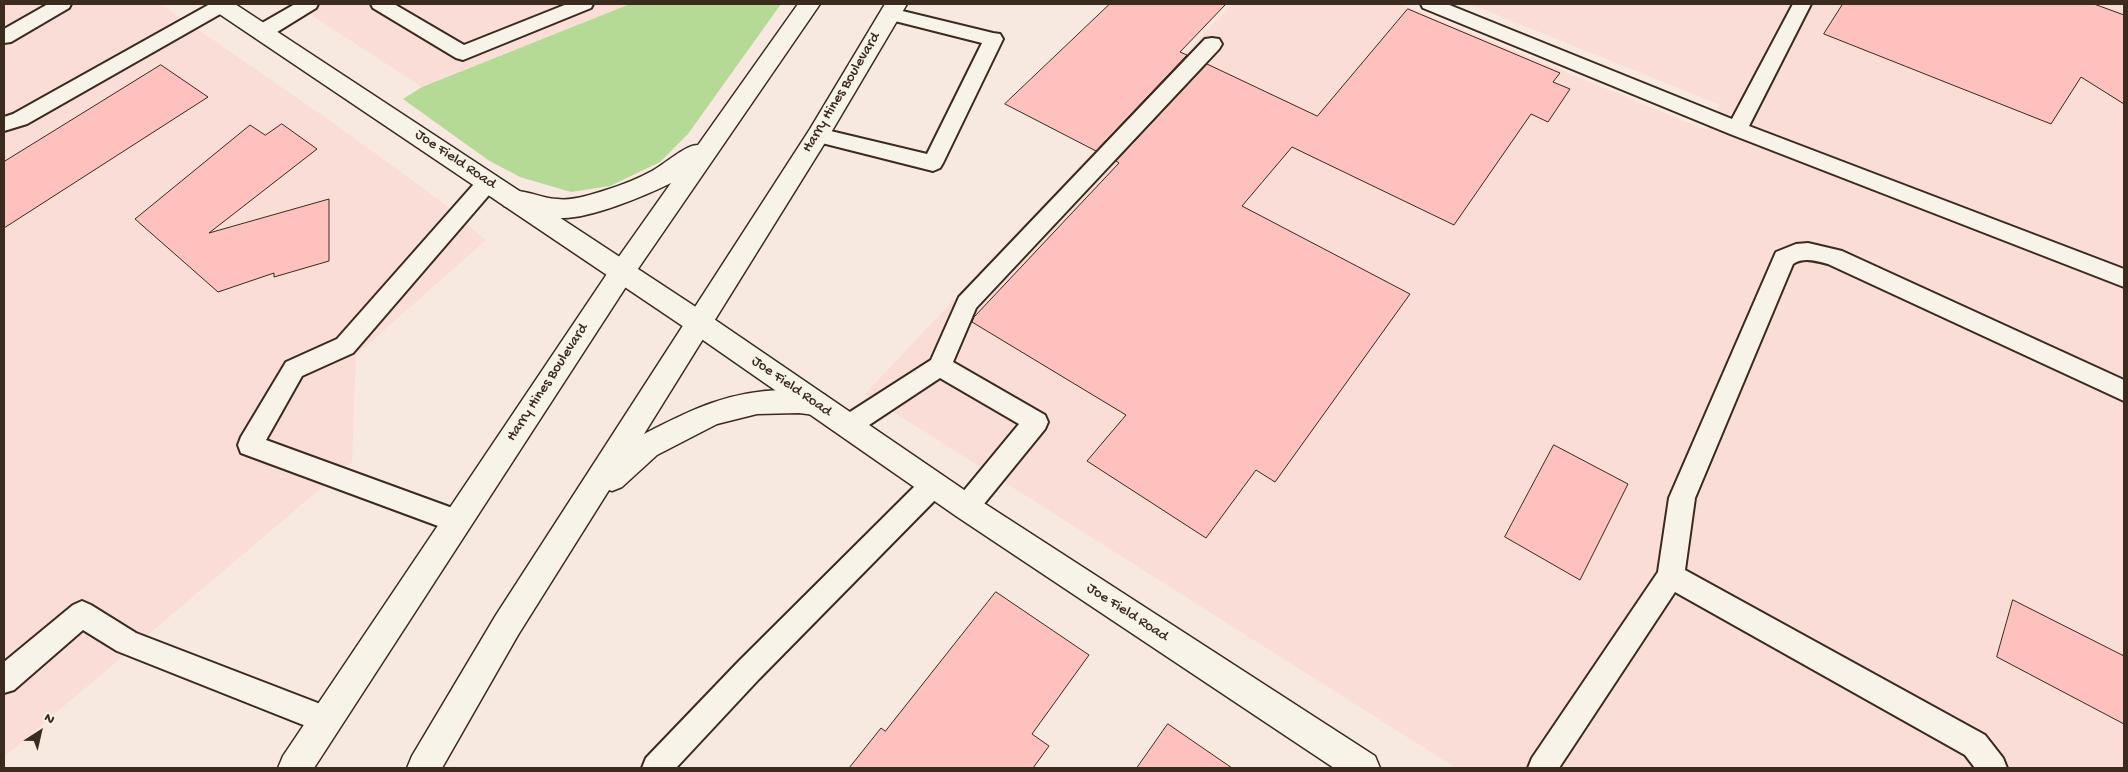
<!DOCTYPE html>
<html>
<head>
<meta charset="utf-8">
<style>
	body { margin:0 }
	#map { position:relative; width:2128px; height:772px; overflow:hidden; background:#f8e9e0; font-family:"Gochi Hand",sans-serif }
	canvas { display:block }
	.frame { position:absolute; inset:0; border:5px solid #3b2a1e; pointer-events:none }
	.north { position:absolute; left:15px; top:707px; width:50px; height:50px; -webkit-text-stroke:4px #f7f3e8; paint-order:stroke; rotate:35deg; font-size:14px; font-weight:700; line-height:20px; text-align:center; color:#3b2a1e }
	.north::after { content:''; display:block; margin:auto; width:18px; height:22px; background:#3b2a1e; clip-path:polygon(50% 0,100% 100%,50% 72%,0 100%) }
</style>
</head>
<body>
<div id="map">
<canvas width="2128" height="772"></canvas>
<div class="frame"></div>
<div class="north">N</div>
</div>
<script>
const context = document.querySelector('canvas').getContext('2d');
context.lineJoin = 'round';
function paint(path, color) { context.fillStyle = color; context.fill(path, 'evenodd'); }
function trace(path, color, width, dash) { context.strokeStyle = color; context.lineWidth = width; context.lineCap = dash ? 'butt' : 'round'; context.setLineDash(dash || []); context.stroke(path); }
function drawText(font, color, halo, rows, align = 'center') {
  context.font = font + ' "Gochi Hand",sans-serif'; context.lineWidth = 4.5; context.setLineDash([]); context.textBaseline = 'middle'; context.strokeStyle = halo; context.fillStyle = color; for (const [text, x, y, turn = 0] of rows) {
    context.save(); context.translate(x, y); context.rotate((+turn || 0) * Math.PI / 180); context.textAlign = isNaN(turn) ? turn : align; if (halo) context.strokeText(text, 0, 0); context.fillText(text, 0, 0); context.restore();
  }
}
paint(new Path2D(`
	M4,4H161L332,122L438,199L486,240L356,355L352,462L4,757Z
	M294,4H630L422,87Z
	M1232,4H1401L1706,130L1720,105L1470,4H2124V768H1456L865,394Z`), '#faddd6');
paint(new Path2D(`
	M630,4H781L688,134L660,162L610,186L571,192L520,177L488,160L403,99L422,87Z`), '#b5da95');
const building = new Path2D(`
	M1110,4H1226L1180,52L1187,55L1096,151L1005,104Z
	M1843,4H2094L2124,15V104L2081,77L2051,124L1824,34Z
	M1408,9L1560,73L1553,82L1570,89L1548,122L1531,114L1454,225L1292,147L1242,206L1410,294L1275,482L1256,470L1206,538L1087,461L1126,415L972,322L974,317L1119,163L1116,161L1207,64L1317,116Z
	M161,65L208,97L4,228V162Z
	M282,124L317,149L209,233L329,199V261L274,277V273L218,292L135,219L250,125L265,135Z
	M1554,445L1628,484L1580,580L1505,537Z
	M996,592L1089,655L1032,734L1049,746L1033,768H849L881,728L885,731Z
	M2013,600L2124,656V724L1997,657Z
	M1168,724L1232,768H1137Z`);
paint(building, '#fec1be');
trace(building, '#3b2a1e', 1);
const service = new Path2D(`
	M48,4H71L69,8L11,42L4,43V29Z
	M210,4L231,5L229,9L27,124L4,131V117L13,114Z
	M295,4H318L316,8L269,37L262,38L255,37L252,32L255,27Z
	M371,4H394L464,45L567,4H593L591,8L463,60L456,58L373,8Z
	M1421,4H1447L1732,119L1793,4H1811L1749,126L2124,269V287L1730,134L1423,8Z
	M890,8L993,33L1000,34L1003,39L943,163L940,168L933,171L818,142L811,140L808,135L811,130L818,128L927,154L982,43L883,18L881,14L883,10Z
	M1212,38L1219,39L1222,44L1219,49L976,308L953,362L1045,415L1048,422L1045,429L975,515L966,518L957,515L953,507L957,499L1019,424L940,378L857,433L848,436L839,433L836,426L839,419L931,360L959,297L1205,39Z
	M488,174L495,176L499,182L495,188L353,353L302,376L266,440L466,513L470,521L466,529L457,533L241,453L238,445L241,437L286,362L337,339L481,176Z
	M1808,243L1842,251L2124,380V401L1828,264C1816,261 1804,257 1793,264L1695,498L1685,570L1985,735L2003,758L2007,768H1975L1965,755L1675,592L1559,768H1528L1532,758L1658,572L1669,498L1776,252L1796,244Z
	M933,474L942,477L946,485L942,493L759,679L676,768H642L646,758L739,661L924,477Z
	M82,601L91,605L136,633L336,710L340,720L336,730L326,734L117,651L83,630L14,690L4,693V662L73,605Z`);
const minor = new Path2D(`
	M209,4H235L708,315L976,498L1375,756L1380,768H1334L956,516L690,331L212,9Z`);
const primary = new Path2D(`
	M798,4H820L631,279L314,768H278L283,756L613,265L671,183C645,196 589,219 561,218C542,218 522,211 504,206L501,199L504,192C521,187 539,198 557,199C573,201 590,195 606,190C622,185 637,179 652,171C665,164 685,145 698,145Z
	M885,4H907L826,141L644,434C691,410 728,391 783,390C798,389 811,390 825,395L829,403L825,411L815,415L799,413L757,414L717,424L657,455L622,487L612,491L609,490L518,635L442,768H407L412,756L496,615L810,129Z`);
trace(service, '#3b2a1e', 4);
trace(minor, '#3b2a1e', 3);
trace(primary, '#3b2a1e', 3);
paint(service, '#f7f3e8');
paint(minor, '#f7f3e8');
paint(primary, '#f7f3e8');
drawText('15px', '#3b2a1e', '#f7f3e8', [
	["Harry Hines Boulevard",842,93,-59],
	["Joe Field Road",455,160,34],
	["Harry Hines Boulevard",548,383,-57],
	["Joe Field Road",791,387,35],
	["Joe Field Road",1127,613,33]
]);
</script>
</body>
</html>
